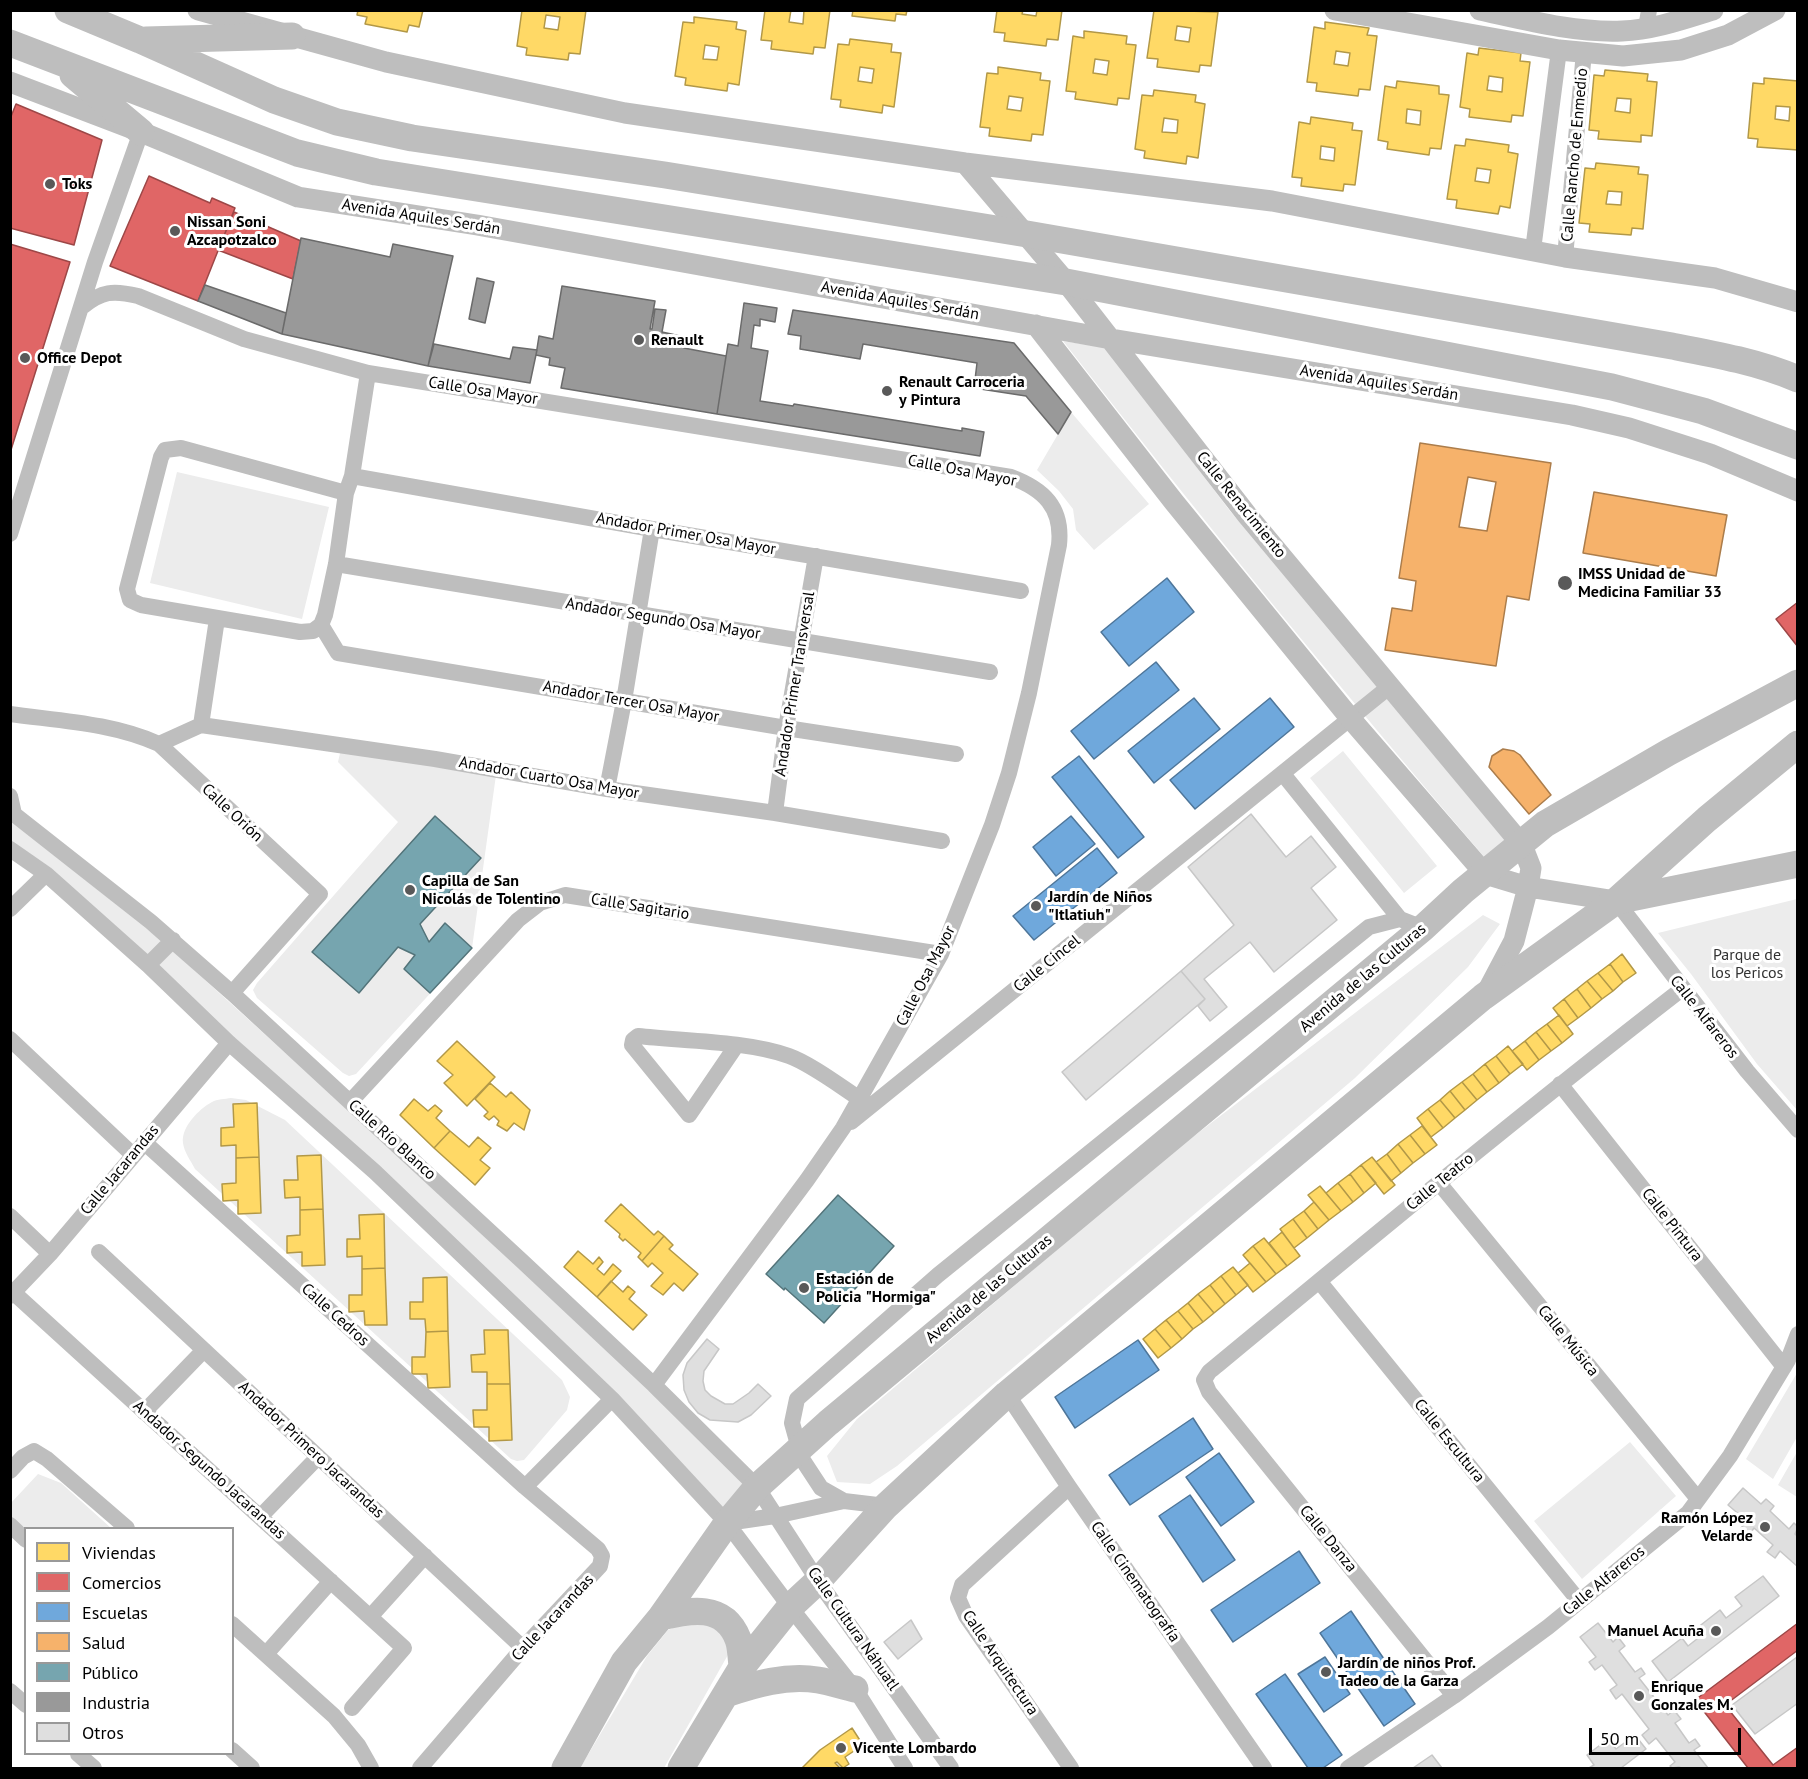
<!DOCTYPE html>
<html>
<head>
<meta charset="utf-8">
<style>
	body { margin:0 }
	#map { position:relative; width:1808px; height:1779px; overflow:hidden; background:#fff; font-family:"PT Sans",sans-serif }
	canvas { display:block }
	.frame { position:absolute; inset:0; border:12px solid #000; pointer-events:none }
	.legend { position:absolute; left:24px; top:1527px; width:210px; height:228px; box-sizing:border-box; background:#fff; border:2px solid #999; margin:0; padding:8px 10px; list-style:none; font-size:18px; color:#000 }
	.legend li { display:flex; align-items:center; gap:12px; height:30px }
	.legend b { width:30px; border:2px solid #999 }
	.scale { position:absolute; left:1589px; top:1728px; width:152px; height:27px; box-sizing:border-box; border:3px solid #000; border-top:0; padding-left:8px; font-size:18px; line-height:21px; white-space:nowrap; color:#000; -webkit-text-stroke:4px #fff; paint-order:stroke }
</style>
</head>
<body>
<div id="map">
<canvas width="1808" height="1779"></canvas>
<div class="frame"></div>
<ul class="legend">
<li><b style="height:16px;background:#ffd966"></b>Viviendas</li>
<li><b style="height:16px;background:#e06666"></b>Comercios</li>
<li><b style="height:16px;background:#6fa8dc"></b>Escuelas</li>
<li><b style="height:16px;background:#f6b26b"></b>Salud</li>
<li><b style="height:16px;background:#76a5af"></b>Público</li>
<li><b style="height:16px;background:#999"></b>Industria</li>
<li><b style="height:16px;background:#dfdfdf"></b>Otros</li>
</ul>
<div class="scale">50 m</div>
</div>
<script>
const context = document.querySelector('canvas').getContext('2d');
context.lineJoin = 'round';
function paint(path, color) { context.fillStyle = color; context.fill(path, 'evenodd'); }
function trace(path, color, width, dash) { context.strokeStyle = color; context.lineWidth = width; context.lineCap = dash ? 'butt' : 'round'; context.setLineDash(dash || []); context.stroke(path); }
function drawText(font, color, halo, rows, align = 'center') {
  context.font = font + ' "PT Sans",sans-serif'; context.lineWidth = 6; context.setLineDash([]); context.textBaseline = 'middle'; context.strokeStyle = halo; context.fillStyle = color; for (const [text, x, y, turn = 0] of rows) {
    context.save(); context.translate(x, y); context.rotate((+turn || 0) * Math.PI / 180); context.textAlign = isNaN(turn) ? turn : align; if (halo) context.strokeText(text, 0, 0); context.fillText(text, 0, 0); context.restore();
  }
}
paint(new Path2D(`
	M1063,341L1106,348L1230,511L1506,842L1486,859C1341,690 1200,517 1063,341Z
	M1071,412L1149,504L1094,550L1076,530L1073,509L1059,491L1037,470Z
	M177,472L329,507L302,619L150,583Z
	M341,749L496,775L472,948L356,1074L349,1076L343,1073L257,998L253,990L257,983L398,822L338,762Z
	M1343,751L1437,866L1404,893L1310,778Z
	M10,820L162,941L346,1108L649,1390L745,1485L724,1510L232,1037L51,868L11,841Z
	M1797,899H1798L1797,1110L1757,1064L1691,974L1658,933Z
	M1483,915L1500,924L1468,967L1355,1078L897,1466L870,1484L837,1482L827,1456L857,1419L1164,1159Z
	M231,1098L246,1100L285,1120L562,1380L570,1397L567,1410L524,1460L517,1461L511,1459L195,1169C191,1161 184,1152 183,1143C181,1127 199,1109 212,1102C217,1099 225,1099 231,1098Z
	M1797,1373V1437L1773,1479L1746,1459Z
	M1630,1442L1676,1496L1582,1579L1534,1521Z
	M1797,1452V1497L1778,1485Z
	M38,1474L61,1483L111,1528H26L11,1519L10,1504Z
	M704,1615L723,1625L729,1653L664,1768H580L647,1656L668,1630Z`), '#ececec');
const homes = new Path2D(`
	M358,10H423L419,27L409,25L407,32L365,24L367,17L357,15Z
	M522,10H586L580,54L569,53L568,60L526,55L527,48L517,46ZM546,15L560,17L558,30L544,28Z
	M765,10H791L789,22L803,24L804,10H830L825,48L814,47L813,54L771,49L772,41L761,40Z
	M853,10H907L906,15L896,14L895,21L852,16Z
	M997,10H1023L1022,14L1036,16L1037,10H1062L1058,40L1047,39L1046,46L1004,41L1005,33L994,32Z
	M1154,10L1218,12L1211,66L1200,65L1199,72L1157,67L1158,59L1147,58ZM1177,26L1191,28L1189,42L1175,40Z
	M694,17L737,22L736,29L746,31L739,85L728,83L727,91L685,85L686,78L675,76L683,22L694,23ZM705,45L719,47L717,60L703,59Z
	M1325,22L1369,28L1367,35L1377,36L1370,90L1359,89L1358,96L1316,91L1317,83L1307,82L1314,27L1325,29ZM1336,51L1350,53L1348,66L1334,64Z
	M1084,31L1127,36L1126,44L1136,45L1129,99L1118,98L1117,105L1075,99L1076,92L1066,91L1073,36L1084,38ZM1095,59L1109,61L1107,75L1093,73Z
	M850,39L892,44L891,52L901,53L894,107L883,105L882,113L840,107L841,100L831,99L838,44L849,45ZM860,67L874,69L872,83L858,81Z
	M1479,48L1521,53L1520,61L1530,62L1523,116L1512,115L1511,122L1469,117L1470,109L1460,107L1467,53L1478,55ZM1489,76L1503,78L1502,92L1487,90Z
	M998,67L1041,73L1040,80L1050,81L1043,135L1032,134L1031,141L989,136L990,128L980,127L987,73L998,74ZM1009,96L1023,98L1021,111L1007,109Z
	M1605,70L1648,74L1647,81L1657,82L1652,136L1641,135V142L1598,139L1599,131L1589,130L1594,75L1604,76ZM1617,98L1631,99L1630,113L1615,111Z
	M1764,78L1798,81V150L1757,147L1758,139L1748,138L1753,83L1764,84ZM1776,106L1790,107L1789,121L1775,119Z
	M1397,81L1439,86V94L1449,95L1441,149L1430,148L1429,155L1387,149L1388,142L1378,140L1385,86L1396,88ZM1407,109L1421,111L1420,125L1406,123Z
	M1154,90L1196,95L1195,102L1205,104L1198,158L1187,156L1186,164L1144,158L1145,151L1135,149L1142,95L1153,96ZM1164,118L1178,120L1177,133L1162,132Z
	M1311,117L1353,123L1352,130L1362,131L1355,185L1344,184L1343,191L1301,186L1302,178L1292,177L1299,122L1310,124ZM1321,146L1335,148L1334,161L1320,159Z
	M1466,139L1509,145L1508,152L1518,154L1510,208L1500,206L1498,214L1456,208L1457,200L1447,199L1455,145L1465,146ZM1477,168L1491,170L1489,183L1475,181Z
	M1596,163L1639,167L1638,174L1648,175L1643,229L1632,228L1631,235L1589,232L1590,224L1579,223L1585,168L1595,169ZM1608,191L1622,192L1621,205L1606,204Z
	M1622,954L1636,973L1623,982L1610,964Z
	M1610,964L1623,982L1613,991L1598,973Z
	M1598,973L1613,991L1602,999L1587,981Z
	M1587,981L1602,999L1591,1008L1577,989Z
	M1577,989L1591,1008L1578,1018L1564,999Z
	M1564,999L1578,1018L1567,1026L1553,1008Z
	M1559,1015L1573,1034L1562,1043L1547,1024Z
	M1547,1024L1562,1043L1551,1051L1536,1032Z
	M1536,1032L1551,1051L1539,1060L1525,1041Z
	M457,1041L495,1077L467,1106L444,1083L453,1075L437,1061Z
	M1525,1041L1539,1060L1527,1070L1512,1051Z
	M1508,1046L1523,1064L1510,1074L1496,1056Z
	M1496,1056L1510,1074L1499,1083L1485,1064Z
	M1485,1064L1499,1083L1487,1092L1473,1074Z
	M1473,1074L1487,1092L1477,1100L1462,1082Z
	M1462,1082L1477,1100L1465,1110L1450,1091Z
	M490,1083L506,1097L511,1092L530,1110L524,1130L514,1123L507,1131L497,1125L499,1121L494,1116L489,1120L484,1116L488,1112L475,1099Z
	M1450,1091L1465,1110L1455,1118L1440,1100Z
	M414,1099L428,1111L435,1105L442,1111L436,1118L450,1131L434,1148L400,1115Z
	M1440,1100L1455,1118L1443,1128L1428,1109Z
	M257,1103L259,1157L236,1158V1145L221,1146V1128L234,1127L233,1104Z
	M1428,1109L1443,1128L1431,1137L1417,1118Z
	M1422,1126L1437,1145L1425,1154L1410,1135Z
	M450,1131L469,1147L478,1137L491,1148L480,1160L490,1168L475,1185L434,1148Z
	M1410,1135L1425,1154L1413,1163L1398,1144Z
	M1398,1144L1413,1163L1401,1173L1387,1154Z
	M1387,1154L1401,1173L1391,1181L1376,1162Z
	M321,1155L323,1209L300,1210V1197L285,1198L284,1180H298L297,1156Z
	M259,1157L261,1213L238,1214V1200L223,1201L222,1184L236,1183V1158Z
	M1372,1157L1395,1185L1384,1194L1361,1165Z
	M1361,1165L1376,1183L1364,1193L1350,1174Z
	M1350,1174L1364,1193L1353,1202L1338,1183Z
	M1338,1183L1353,1202L1341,1211L1326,1193Z
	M1320,1186L1341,1211L1329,1220L1308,1195Z
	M1314,1202L1329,1220L1318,1229L1304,1211Z
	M621,1204L654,1235L658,1231L664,1236L642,1261L638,1257L641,1253L625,1239L623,1241L619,1237L620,1234L605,1221Z
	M323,1209L325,1265L302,1266V1252L287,1253V1236L300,1235V1210Z
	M1304,1211L1318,1229L1307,1238L1293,1219Z
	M384,1214L385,1268L362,1269V1256L347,1257V1239H360L359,1215Z
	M1293,1219L1307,1238L1294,1248L1280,1229Z
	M1282,1232L1300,1256L1287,1266L1269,1243Z
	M664,1236L673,1245L669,1249L698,1274L683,1291L674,1283L663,1295L651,1286L663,1273L652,1263L648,1267L642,1261Z
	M1264,1238L1287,1266L1276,1274L1253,1246Z
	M1253,1246L1276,1274L1266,1282L1243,1255Z
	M578,1251L593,1264L599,1257L603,1262L597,1269L604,1275L613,1264L621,1271L597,1297L564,1267Z
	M1250,1263L1266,1282L1253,1292L1238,1273Z
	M1233,1267L1248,1285L1236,1295L1221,1276Z
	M385,1268L387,1325H365L364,1311L349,1312V1295H362V1269Z
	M1221,1276L1236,1295L1225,1304L1210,1285Z
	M447,1277L448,1331L426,1332L425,1319H410V1302H423V1278Z
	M611,1281L623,1292L628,1286L635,1292L629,1299L647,1315L633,1330L597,1297Z
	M1210,1285L1225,1304L1214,1313L1198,1294Z
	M1198,1294L1214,1313L1203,1322L1188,1303Z
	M1188,1303L1203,1322L1193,1329L1178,1311Z
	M1178,1311L1193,1329L1182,1339L1166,1320Z
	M1166,1320L1182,1339L1171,1348L1155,1329Z
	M1155,1329L1171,1348L1158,1358L1143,1339Z
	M484,1330H508L510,1384H487V1372H472L471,1355L485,1354Z
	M448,1331L450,1387L428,1388L427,1374H412V1357H425L426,1332Z
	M487,1384H510L512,1440L489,1441V1427H474L473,1410H487Z
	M852,1728L863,1745L845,1757L849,1764L843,1768L837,1762L835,1763L840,1768H802L820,1750Z`);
paint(homes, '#ffd966');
trace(homes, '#b29847', 1.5);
const shops = new Path2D(`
	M16,104L102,140L74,245L10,228V119Z
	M149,176L210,203L212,198L235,208L198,301L110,266Z
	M234,212L301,241L293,279L218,250Z
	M10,244L70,262L10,453Z
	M1798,602V647L1776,619Z
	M1798,1623V1650L1725,1705L1773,1765L1798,1747V1768H1748L1695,1700Z`);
paint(shops, '#e06666');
trace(shops, '#9d4747', 1.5);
const schools = new Path2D(`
	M1167,578L1194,612L1129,666L1101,632Z
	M1156,662L1179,690L1094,759L1071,731Z
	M1194,698L1220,729L1154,783L1128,751Z
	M1270,698L1294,727L1195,809L1170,780Z
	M1079,756L1144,837L1118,858L1052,777Z
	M1071,816L1095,844L1056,876L1033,847Z
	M1097,848L1117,873L1034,940L1013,916Z
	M1138,1340L1159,1370L1075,1428L1055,1397Z
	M1193,1418L1213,1449L1130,1505L1109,1475Z
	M1219,1453L1254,1502L1221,1526L1186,1477Z
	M1190,1495L1235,1560L1203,1582L1159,1516Z
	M1299,1551L1320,1583L1233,1642L1211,1610Z
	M1351,1611L1415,1704L1384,1726L1320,1633Z
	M1325,1657L1350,1694L1324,1712L1298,1674Z
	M1285,1674L1342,1755L1323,1768H1308L1256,1694Z`);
paint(schools, '#6fa8dc');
trace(schools, '#4e769a', 1.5);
const health = new Path2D(`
	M1420,443L1551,463L1529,600L1507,596L1496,666L1385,650L1392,608L1412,611L1416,581L1399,578ZM1468,477L1496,482L1487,531L1459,527Z
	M1594,492L1727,515L1716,576L1583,553Z
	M1503,749L1514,751L1520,755L1551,795L1529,814L1489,767L1492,756Z`);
paint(health, '#f6b26b');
trace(health, '#ac7d4b', 1.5);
const public = new Path2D(`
	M435,816L481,858L420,924L429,942L445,923L472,948L430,993L404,969L415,955L398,947L359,993L312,952Z
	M838,1195L894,1246L824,1323L785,1288L784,1290L766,1274Z`);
paint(public, '#76a5af');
trace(public, '#53747a', 1.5);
const industry = new Path2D(`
	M301,238L390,257L393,244L453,256L428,366L282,334Z
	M477,278L494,282L485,323L469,319Z
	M205,285L286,313L282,334L198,301Z
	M562,286L655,301L650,329H652L655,309L666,310L662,332L685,337L684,348L726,356L717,414L561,388L565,368L549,365L550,358L536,355L539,336L553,339Z
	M744,303L777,308L775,322L760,319V326L754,325L751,348L768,351L760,401L793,406L794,404L962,431V428L984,432L980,456L717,414L728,344L738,346Z
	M793,310L1014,343L1071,412L1058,434L1026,396L974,388L977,363L863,344L860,359L800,349L801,336L788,334Z
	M434,344L510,359L513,347L537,350L530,383L428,366Z`);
paint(industry, '#999');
trace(industry, '#6b6b6b', 1.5);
const building = new Path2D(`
	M1251,814L1286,857L1311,836L1336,867L1311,888L1337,920L1274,972L1250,942L1204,979L1227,1007L1210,1021L1198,1006L1205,999L1181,971L1234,925L1188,867Z
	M1181,971L1205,999L1086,1100L1062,1072Z
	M707,1339L719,1349L704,1371L703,1381L705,1390L711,1396L725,1404H733L749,1393L758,1384L771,1396L751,1415L738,1422L710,1420L698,1413L689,1402L684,1390L683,1375L687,1363Z
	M1743,1488L1761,1504L1766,1499L1774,1506L1770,1511L1789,1529L1794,1523L1798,1527L1795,1534L1798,1537V1567L1780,1551L1775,1558L1767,1552L1773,1545L1754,1528L1749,1535L1741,1528L1747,1521L1728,1505Z
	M1763,1576L1779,1596L1668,1682L1652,1661L1682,1638L1688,1646L1702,1635L1697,1628L1720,1610L1726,1618L1742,1606L1735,1597Z
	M911,1620L922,1639L898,1659L884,1642Z
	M1598,1623L1613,1642L1618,1637L1625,1646L1619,1651L1635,1672L1641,1668L1645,1674L1639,1678L1668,1715L1674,1710L1681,1719L1675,1723L1689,1743L1695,1739L1700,1746L1694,1750L1708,1768H1681L1679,1767L1672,1768L1670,1766L1675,1762L1656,1738L1649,1744L1642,1735L1649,1729L1622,1694L1616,1699L1610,1690L1617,1685L1602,1665L1595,1670L1589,1662L1596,1657L1580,1637Z
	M1797,1657L1798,1703L1755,1734L1732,1705Z
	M1635,1735L1646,1749L1621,1768H1589L1594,1765L1587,1755L1608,1739L1616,1749Z
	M1432,1755L1442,1768H1413Z`);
paint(building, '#dfdfdf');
trace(building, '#c7c7c7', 1.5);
trace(new Path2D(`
	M1646,28L1649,10
	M1533,250L1559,50
	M1565,257L1584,52
	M82,307C102,291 113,290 138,296L244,339L368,373L1011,477C1043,489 1063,507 1059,545L1029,693L1009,773L992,825L941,954L843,1128L807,1180L654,1385
	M352,476L652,529L1021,591
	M346,493L181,448L165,450L161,457L127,589L130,600L141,605L300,632L313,631L321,625L325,615L336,564L346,493L352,476L368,373
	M10,534L95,262L141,132
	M336,564L990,672
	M321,625L338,653L786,728L956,754
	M10,714C61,721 112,723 159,744L320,894L232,993
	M201,725L217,619
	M159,744L201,725L435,759L607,789L775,813L942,841
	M1283,774L1400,919
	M607,789L624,701L652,529
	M10,796L14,814
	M10,811L151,922L232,993L523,1262L654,1385L757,1487L818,1581L951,1768
	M775,813L786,728L816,556
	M10,849L46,874L148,965L229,1043L375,1172L612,1399L727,1523L790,1607L855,1689L905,1768
	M1616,901L1747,1071L1798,1130
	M10,909L46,874
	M148,965L173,940
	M10,1039L133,1155
	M736,1046L689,1115L632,1045L633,1040L638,1036C683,1041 747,1041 789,1056C811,1064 840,1086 860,1099
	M1560,1084L1784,1367
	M350,1102L518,920L540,903L565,895L941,954
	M851,1122L1389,687
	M144,1142L525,1487L598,1549L602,1556L600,1566L523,1648L420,1768
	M1439,1183L1698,1499
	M10,1216L50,1254
	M99,1252L523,1648
	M1319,1281L1579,1601
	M14,1293L404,1648L352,1708
	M10,1296L50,1254L229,1043
	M1007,1394L1069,1487L1264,1768
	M144,1412L204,1350
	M10,1471L23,1457L34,1451L47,1459L127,1528
	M525,1487L612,1399
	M1069,1487L962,1585L958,1598L966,1616L1071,1768
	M844,1501L821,1488L802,1459L792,1423L797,1399L938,1275L1369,927L1400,919L1423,928
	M260,1517L318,1457
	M727,1523L775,1516L844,1501L886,1506
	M10,1525L26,1540
	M370,1617L425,1556
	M232,1624L334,1716L358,1745L371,1768
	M266,1654L331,1581
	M10,1691L26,1705
	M1454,1696L1209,1392L1204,1380L1209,1372C1365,1243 1522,1113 1682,989
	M232,1750L252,1768
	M78,1754L94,1768
	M1348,1768L1454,1696L1548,1627L1688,1513L1730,1456L1788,1360L1798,1334`), '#bebebe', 16);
trace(new Path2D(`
	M198,10L386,62L625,113L965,163L1272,201L1565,257L1715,278L1798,302
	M1335,10L1559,50L1623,56L1681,50L1728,35L1775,10
	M1480,10C1526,20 1575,33 1622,31C1653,30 1684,19 1713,10
	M10,82L141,132L298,197L477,225L1111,339L1572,415L1629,428L1710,454L1798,491
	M965,163L1066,282L1247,515L1522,845L1531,868L1528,887L1514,941L1486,994
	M1036,325L1174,502L1350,718L1485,874L1528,887L1616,901`), '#bebebe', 21);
trace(new Path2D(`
	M68,10L140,40L274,100L337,122L412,138L665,175L1027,234L1672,346C1714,354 1758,362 1798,379
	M146,40L292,36
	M10,43L297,153L376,172L1066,282L1612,387L1703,411L1798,446
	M73,75L141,132
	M1617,900L1707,819L1798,744
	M661,1617C690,1610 724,1603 738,1639C741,1647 741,1658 742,1667
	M726,1694C755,1684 786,1675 818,1680C830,1682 842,1686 855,1689
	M565,1768L624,1662L661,1617L727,1523L757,1487L828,1423L1423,928L1463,891L1545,824L1669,752L1798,683
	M681,1768L742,1667L790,1607L818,1581L886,1506L1007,1394L1483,997L1616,901L1798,864`), '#bebebe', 27);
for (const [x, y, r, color] of [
	[50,184,6,"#595959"],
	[175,231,6,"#595959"],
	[639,340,6,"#595959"],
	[25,358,6,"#595959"],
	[887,391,6,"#595959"],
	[1565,583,8,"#595959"],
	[410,890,6,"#595959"],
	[1036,906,6,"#595959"],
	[804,1288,6,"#595959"],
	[1765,1527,6,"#595959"],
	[1716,1631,6,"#595959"],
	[1326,1672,6,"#595959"],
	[1639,1696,6,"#595959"],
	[841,1748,6,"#595959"]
]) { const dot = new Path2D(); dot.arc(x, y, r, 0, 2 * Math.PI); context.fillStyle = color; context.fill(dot); trace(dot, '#fff', 2); }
drawText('16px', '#000', '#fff', [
	["Calle Rancho de Enmedio",1575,155,-85],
	["Avenida Aquiles Serdán",421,217,9],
	["Avenida Aquiles Serdán",900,301,10],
	["Avenida Aquiles Serdán",1379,383,9],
	["Calle Osa Mayor",483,391,9],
	["Calle Osa Mayor",962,471,11],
	["Calle Renacimiento",1241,505,51],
	["Andador Primer Osa Mayor",686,534,10],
	["Andador Segundo Osa Mayor",663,619,9],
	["Andador Primer Transversal",795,684,-81],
	["Andador Tercer Osa Mayor",631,702,10],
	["Andador Cuarto Osa Mayor",549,778,10],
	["Calle Orión",232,813,43],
	["Calle Sagitario",640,907,9],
	["Calle Cincel",1047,964,-39],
	["Calle Osa Mayor",926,976,-63],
	["Avenida de las Culturas",1363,978,-40],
	["Calle Alfareros",1704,1017,52],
	["Calle Río Blanco",392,1140,42],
	["Calle Jacarandas",120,1170,-50],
	["Calle Teatro",1440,1182,-39],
	["Calle Pintura",1672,1225,52],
	["Avenida de las Culturas",989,1289,-40],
	["Calle Cedros",335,1315,42],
	["Calle Música",1568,1341,51],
	["Calle Escultura",1449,1441,51],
	["Andador Primero Jacarandas",311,1450,43],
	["Andador Segundo Jacarandas",209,1470,42],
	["Calle Danza",1328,1539,51],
	["Calle Alfareros",1604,1581,-39],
	["Calle Cinematografía",1135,1582,55],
	["Calle Jacarandas",553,1618,-47],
	["Calle Cultura Náhuatl",853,1629,55],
	["Calle Arquitectura",1000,1663,56]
]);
drawText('bold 16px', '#000', '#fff', [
	["Toks",62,184],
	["Nissan Soni",187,222],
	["Azcapotzalco",187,240],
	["Renault",651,340],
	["Office Depot",37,358],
	["Renault Carroceria",899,382],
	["y Pintura",899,400],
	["IMSS Unidad de",1578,574],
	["Medicina Familiar 33",1578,592],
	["Capilla de San",422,881],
	["Nicolás de Tolentino",422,899],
	["Jardín de Niños",1048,897],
	["\"Itlatiuh\"",1048,915],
	["Estación de",816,1279],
	["Policia \"Hormiga\"",816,1297],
	["Ramón López",1753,1518,"right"],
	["Velarde",1753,1536,"right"],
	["Manuel Acuña",1704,1631,"right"],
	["Jardín de niños Prof.",1338,1663],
	["Tadeo de la Garza",1338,1681],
	["Enrique",1651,1687],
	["Gonzales M.",1651,1705],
	["Vicente Lombardo",853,1748]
], 'left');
drawText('16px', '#333', '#fff', [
	["Parque de",1747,955],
	["los Pericos",1747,973]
]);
</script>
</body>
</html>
